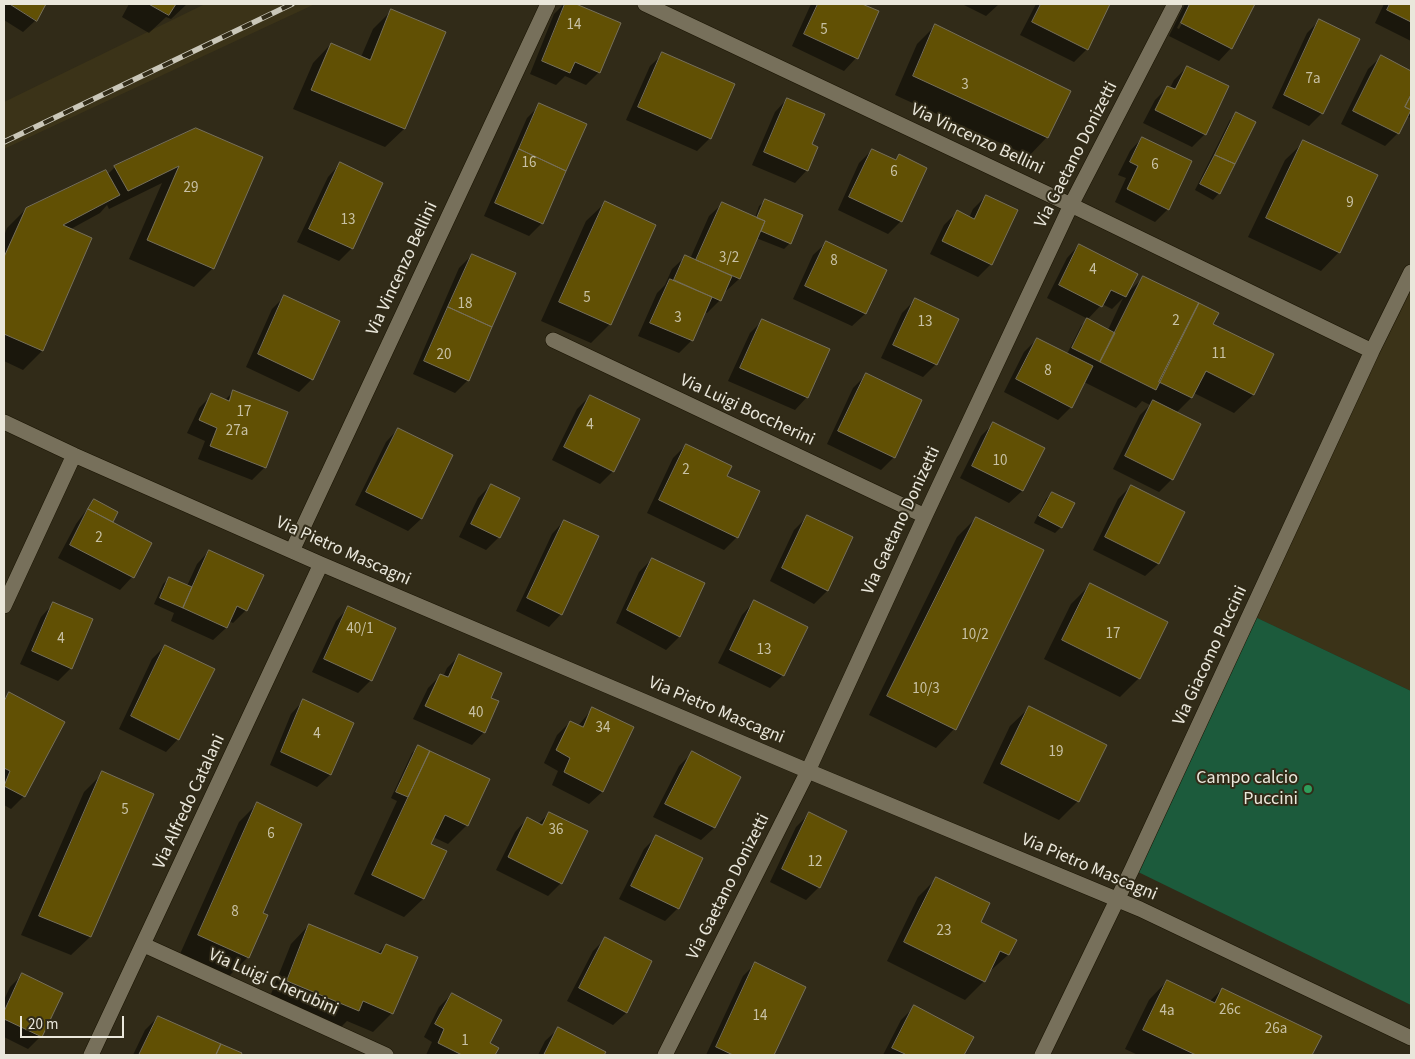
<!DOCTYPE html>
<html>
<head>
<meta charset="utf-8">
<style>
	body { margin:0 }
	#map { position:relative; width:1415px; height:1059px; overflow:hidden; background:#312b18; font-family:"Source Sans 3",sans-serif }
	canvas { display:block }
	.frame { position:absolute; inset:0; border:5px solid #eae7db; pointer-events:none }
	.scale { position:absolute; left:20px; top:1016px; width:104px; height:22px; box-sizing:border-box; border:2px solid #eae7db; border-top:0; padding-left:6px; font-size:15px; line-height:18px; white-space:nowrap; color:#eae7db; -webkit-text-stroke:4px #312b18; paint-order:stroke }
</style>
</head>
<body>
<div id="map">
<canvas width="1415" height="1059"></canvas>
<div class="frame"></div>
<div class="scale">20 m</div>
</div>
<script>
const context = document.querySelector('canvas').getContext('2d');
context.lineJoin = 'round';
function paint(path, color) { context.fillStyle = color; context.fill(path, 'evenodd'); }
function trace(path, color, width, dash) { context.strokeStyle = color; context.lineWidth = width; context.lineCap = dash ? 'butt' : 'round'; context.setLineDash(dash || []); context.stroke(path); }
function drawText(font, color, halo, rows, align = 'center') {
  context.font = font + ' "Source Sans 3",sans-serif'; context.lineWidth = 4; context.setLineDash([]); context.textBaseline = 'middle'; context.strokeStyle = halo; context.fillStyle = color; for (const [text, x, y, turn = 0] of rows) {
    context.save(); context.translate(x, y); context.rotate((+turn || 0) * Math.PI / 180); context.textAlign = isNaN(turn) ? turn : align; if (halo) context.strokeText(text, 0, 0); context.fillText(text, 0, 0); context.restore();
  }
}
paint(new Path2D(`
	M205,4H315L4,149V102Z
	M1411,275V691L1251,615Z`), '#3b3318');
paint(new Path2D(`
	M1251,615L1411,691V1005L1132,869Z`), '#1c5b3c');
paint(new Path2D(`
	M4,4H45L36,20L23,32L4,20Z
	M129,4H187L171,19L166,17L149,33L122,17Z
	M564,4H573L619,23L599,72L586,85L565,76L556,85L530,74L554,14Z
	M811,4H859L877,12L856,58L844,71L792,46Z
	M962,4H999L986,16Z
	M1036,4H1109L1087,49L1074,62L1020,35Z
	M1185,4H1189L1177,28L1179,29L1192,4H1253L1231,48L1219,61L1169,36Z
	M1384,4H1411V41L1375,23Z
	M392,10L444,32L404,129L385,147L293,109L313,63L331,44L361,57L373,29Z
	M1320,20L1322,113L1309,126L1272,108L1307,33Z
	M935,26L1047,137L1029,156L895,95L917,44Z
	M663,54L710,138L697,151L626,120L650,66Z
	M1381,57L1411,73V118L1406,116L1398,133L1385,146L1341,124L1368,69Z
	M1187,67L1205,134L1192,147L1143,123L1155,100L1168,87L1170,88L1174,80Z
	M787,99L811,144L807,170L795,183L752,165L775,112Z
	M540,105L542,223L529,236L484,216L527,118Z
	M1236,114L1219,193L1213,200L1195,190L1230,120Z
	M1142,138L1168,209L1155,222L1115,202L1126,178L1118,175L1130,151Z
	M1304,142L1339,252L1321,271L1248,237L1285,160Z
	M872,150L894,160L899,156L901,221L888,234L838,210L859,163Z
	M261,158L213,268L194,287L129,259L162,183L109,209L107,205L100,213L69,230L91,239L42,351L23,370L4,361V236L7,228L26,209L107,175L115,167Z
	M340,164L352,248L339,261L297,242L328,177Z
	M986,196L991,264L978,277L930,254L944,225L957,212L969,218L973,209Z
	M766,200L790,243L784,249L756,238L739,279L726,291H724L720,300L707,313L704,312L692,340L679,353L638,336L657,293L665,285L672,269L685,257L690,259L709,216L722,204L755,218L759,206Z
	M605,203L655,225L610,324L591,343L541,321L586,221Z
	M826,243L885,270L865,314L852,326L793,299L813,255Z
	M1079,245L1126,294L1144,277L1212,324L1272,355L1253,395L1234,413L1194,393L1191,398L1176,413L1172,479L1159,492L1113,469L1140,415L1150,405L1142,401L1136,408L1084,382L1071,407L1058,420L1004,392L1024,352L1037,339L1067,354L1081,326L1088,319L1047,298L1067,258ZM1123,298L1108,330L1087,320L1102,304L1112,309Z
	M472,255L468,380L455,393L413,374L459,268Z
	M285,296L312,379L299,392L246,367L272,309Z
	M915,300L936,364L923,377L881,358L902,313Z
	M763,320L807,397L795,410L728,381L750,333Z
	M866,375L894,457L881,470L827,444L853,388Z
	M234,391L265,467L252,480L198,459L205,441L187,433L199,408L212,395L225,400Z
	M590,396L613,471L600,484L552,460L577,409Z
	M993,424L1022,491L1009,503L960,478L981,436Z
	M398,429L452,456L421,519L408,531L355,505L386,442Z
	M686,445L725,476L737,537L724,550L647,513L673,458Z
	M491,485L499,537L486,550L459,537L478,498Z
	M1131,486L1183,513L1158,564L1145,576L1093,550L1118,499Z
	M1052,493L1061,527L1055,533L1034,523L1046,499Z
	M94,500L117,512L111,523L151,543L132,577L120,590L58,558L76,524Z
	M807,517L852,538L827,591L814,604L770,581L794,530Z
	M976,518L1042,551L954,729L936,748L869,715L957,537Z
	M564,521L561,614L549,627L516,611L552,534Z
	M209,551L246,610L233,623L229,621L226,628L213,640L171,621L174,613L154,604L163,584L169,578L187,586L197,564Z
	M652,559L703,584L679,637L666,650L616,623L639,572Z
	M1090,585L1139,678L1120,697L1044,659L1071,604Z
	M754,602L806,627L782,676L770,688L718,663L742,615Z
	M53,604L71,668L58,681L20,664L41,617Z
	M348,608L371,680L358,693L312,672L336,621Z
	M165,646L178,739L166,752L119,729L152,659Z
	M460,655L490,699L484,732L472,745L413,719L428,688L440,676L443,677L447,668Z
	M9,694L24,796L11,809L4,805V699Z
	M303,701L352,723L330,775L317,787L270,765L291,714Z
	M1029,708L1078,801L1059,820L983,783L1010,726Z
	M592,709L632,728L602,792L589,804L552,785L558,771L544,763L557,735L570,722L578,726Z
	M419,747L426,756L430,752L467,825L448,844L433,837L430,845L445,852L423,899L404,917L354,894L397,801L391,798L412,753Z
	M692,753L739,777L714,828L701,840L653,817L679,766Z
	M103,773L90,937L71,955L21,935L84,792Z
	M257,804L261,914L248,957L229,976L180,954L239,822Z
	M550,813L561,883L548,896L496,870L515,832L527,819L538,824Z
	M809,814L846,831L819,887L806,900L770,882L796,827Z
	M656,837L678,908L665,921L619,899L644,849Z
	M937,878L1008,955L988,973L984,981L965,1000L887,961L918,897Z
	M309,925L377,954L386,945L392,1013L373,1032L347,1021L339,1029L269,999L291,944Z
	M606,938L650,961L626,1013L613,1025L567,1001L593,951Z
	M756,963L804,987L772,1055H706L743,976Z
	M22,975L41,1036L28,1049L4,1037V1000L10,987Z
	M1167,981L1209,1002L1222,989L1320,1037L1311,1055H1138L1125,1049L1149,1000Z
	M452,994L488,1044L498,1048L494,1055H426L432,1042L424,1037L439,1007Z
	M914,1007L972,1037L962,1055H883L901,1020Z
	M158,1017L241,1053L240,1055H133L145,1030Z
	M558,1029L604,1052L602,1055H538L545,1041Z`), '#0007');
const building = new Path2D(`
	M10,4H46L37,21Z
	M149,4H176L169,15Z
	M565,4H576L621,23L600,73L575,62L570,73L542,61Z
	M818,4H862L879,11L858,59L804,34Z
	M1041,4H1110L1088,50L1032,22Z
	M1190,4H1255L1232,49L1181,23Z
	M1390,4H1411V22L1387,10Z
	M391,9L446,32L405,129L311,90L331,43L370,60Z
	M1319,19L1360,39L1323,114L1284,95Z
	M935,24L1071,91L1048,138L913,76Z
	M662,52L735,84L711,139L638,107Z
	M1381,55L1411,71V95L1405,107L1411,110L1399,134L1353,111Z
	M1187,66L1229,86L1206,135L1155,110L1167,86L1175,89Z
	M1411,95V110L1405,107Z
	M787,98L825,114L812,144L818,147L808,171L764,152Z
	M539,103L587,124L566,171L519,149Z
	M1236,112L1256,122L1235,164L1215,155Z
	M196,128L263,157L214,269L147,240L179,166L128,191L114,166Z
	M1142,137L1192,161L1169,210L1127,189L1138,166L1130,162Z
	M1303,140L1378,175L1340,253L1266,218Z
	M519,149L566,171L543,224L495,203Z
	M872,149L896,160L899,154L927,168L902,222L849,197Z
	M1215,155L1235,164L1220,194L1200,184Z
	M340,162L383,183L353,249L309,229Z
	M106,170L120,195L63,225L92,238L43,351L4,334V257L26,208Z
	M986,195L1018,210L992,265L942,241L957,210L974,219Z
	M765,199L803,215L791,244L761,231L765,221L757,218Z
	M605,201L656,225L611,325L559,302Z
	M722,202L765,221L740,279L696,260Z
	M826,241L887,270L866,314L805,286Z
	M1079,244L1138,274L1126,297L1111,290L1102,307L1059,285Z
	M472,254L516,273L492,327L448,307Z
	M685,255L732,276L721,301L674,280Z
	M1143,276L1199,303L1156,390L1100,362Z
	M670,279L712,297L693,341L650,323Z
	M284,295L340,321L313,380L258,354Z
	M915,298L959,319L937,365L893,345Z
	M1199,303L1219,313L1213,324L1274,354L1254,395L1206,371L1192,398L1159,382Z
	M448,307L492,327L469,381L424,361Z
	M1087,318L1115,333L1100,362L1072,348Z
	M762,319L830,349L808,398L740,368Z
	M1037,338L1093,366L1072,408L1016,379Z
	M866,373L922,400L895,458L838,431Z
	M233,390L288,412L266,468L210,446L217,428L199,420L211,393L229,401Z
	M590,395L640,419L614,472L564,447Z
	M1153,400L1201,424L1173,480L1125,456Z
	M993,422L1045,448L1023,491L972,466Z
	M398,428L453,455L422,519L366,492Z
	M686,444L732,466L727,476L760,491L738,538L659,500Z
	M491,484L520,498L500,538L471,524Z
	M1131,485L1185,512L1159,564L1105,537Z
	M1052,492L1075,503L1062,528L1039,516Z
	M94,499L118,512L113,522L88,509Z
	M88,509L152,543L134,578L70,545Z
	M807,515L853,537L828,591L782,568Z
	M976,517L1044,550L956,730L887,696Z
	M564,520L599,536L562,615L527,598Z
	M209,550L264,575L247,611L237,606L227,628L183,608Z
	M652,558L705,583L680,637L627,610Z
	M169,577L192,587L183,608L160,598Z
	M1090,583L1168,622L1140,679L1062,640Z
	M754,600L808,627L784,676L730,650Z
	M53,602L93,619L72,669L32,651Z
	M348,606L396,628L372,681L324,659Z
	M165,645L215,669L179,740L131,716Z
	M459,654L502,673L491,698L499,701L485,733L425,706L440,674L448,677Z
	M9,692L65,722L25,797L4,786L10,771L4,768V702Z
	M303,699L354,723L331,775L281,752Z
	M1029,706L1107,745L1079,802L1001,764Z
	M592,707L634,727L603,792L564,772L570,758L556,750L570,721L583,727Z
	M418,745L430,751L408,797L396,792Z
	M430,751L490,779L468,826L445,815L431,844L447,851L424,899L372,875Z
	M692,751L741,777L715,828L665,804Z
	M102,771L154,794L91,937L39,916Z
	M257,802L302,824L263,913L268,915L249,958L198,935Z
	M549,812L588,831L562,884L508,857L527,817L542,825Z
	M809,812L847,831L820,888L782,869Z
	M656,835L703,858L679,909L631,886Z
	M936,877L990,903L981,922L1017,940L1009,955L1000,951L985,982L904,942Z
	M309,924L381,954L386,944L418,957L393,1014L363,1001L359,1011L287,981Z
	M605,937L652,961L627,1013L579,988Z
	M755,962L806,987L774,1055H733L716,1047Z
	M22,973L63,993L42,1037L4,1019V1012Z
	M1167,980L1215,1003L1222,988L1322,1036L1312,1055H1196L1143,1030Z
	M452,993L502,1020L490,1043L499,1048L495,1055H462L438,1043L444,1029L435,1024Z
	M914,1005L974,1037L964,1055H904L905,1054L892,1048Z
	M158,1016L221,1044L216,1055H139Z
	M558,1027L606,1052L604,1055H544Z
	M221,1044L242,1053L241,1055H216Z`);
paint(building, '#615004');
trace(building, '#766f5a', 1);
const minor = new Path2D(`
	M645,4L1071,205L1372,351
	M553,340L925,516
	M4,422L74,455L321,564L808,771L1140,909L1411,1038
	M292,551L548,4
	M4,606L74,455
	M144,945L386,1055
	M91,1055L321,564
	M665,1055L808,771L925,516L1071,205L1175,4
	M1042,1055L1132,869L1372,351L1411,272`);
trace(minor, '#191302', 16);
trace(minor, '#77705b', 15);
const rail = new Path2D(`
	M4,142L292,4`);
trace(rail, '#cac7b9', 5.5);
trace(rail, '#312b18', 4, [11]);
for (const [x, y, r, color] of [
	[1308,789,5,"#2e9e5b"]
]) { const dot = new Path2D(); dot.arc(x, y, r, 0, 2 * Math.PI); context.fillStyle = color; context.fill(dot); trace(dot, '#312b18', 2); }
drawText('15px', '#c8c1a5', null, [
	["14",574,26],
	["5",824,31],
	["7a",1313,80],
	["3",965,86],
	["16",529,164],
	["6",1155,166],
	["6",894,173],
	["29",191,189],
	["9",1350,204],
	["13",348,221],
	["3/2",729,259],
	["8",834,262],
	["4",1093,271],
	["5",587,299],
	["18",465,305],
	["3",678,319],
	["2",1176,322],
	["13",925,323],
	["11",1219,355],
	["20",444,356],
	["8",1048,372],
	["17",244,413],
	["4",590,426],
	["27a",237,432],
	["10",1000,462],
	["2",686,471],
	["2",99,539],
	["40/1",360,630],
	["17",1113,635],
	["10/2",975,636],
	["4",61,640],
	["13",764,651],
	["10/3",926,690],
	["40",476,714],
	["34",603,729],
	["4",317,735],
	["19",1056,753],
	["5",125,811],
	["36",556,831],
	["6",271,835],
	["12",815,863],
	["8",235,913],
	["23",944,932],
	["26c",1230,1011],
	["4a",1167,1012],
	["14",760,1017],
	["26a",1276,1030],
	["1",465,1042]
]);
drawText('18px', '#eae7db', '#312b18', [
	["Via Vincenzo Bellini",977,140,25],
	["Via Gaetano Donizetti",1077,155,-63],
	["Via Vincenzo Bellini",403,269,-65],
	["Via Luigi Boccherini",747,411,25],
	["Via Gaetano Donizetti",902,521,-65],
	["Via Pietro Mascagni",343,552,24],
	["Via Giacomo Puccini",1211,656,-65],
	["Via Pietro Mascagni",716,711,23],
	["Via Alfredo Catalani",190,802,-65],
	["Via Pietro Mascagni",1089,868,23],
	["Via Gaetano Donizetti",729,887,-63],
	["Via Luigi Cherubini",273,983,24]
]);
drawText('18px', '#eae7db', '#312b18', [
	["Campo calcio",1298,779],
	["Puccini",1298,800]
], 'right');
</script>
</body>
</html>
